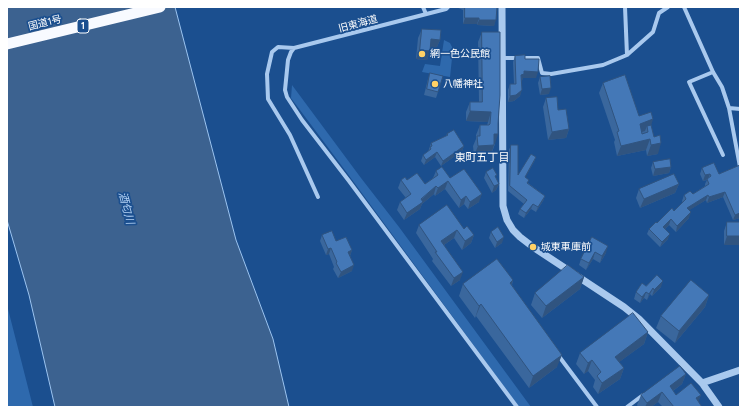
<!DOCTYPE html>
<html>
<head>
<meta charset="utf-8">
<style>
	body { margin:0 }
	#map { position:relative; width:747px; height:414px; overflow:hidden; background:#1b4f8f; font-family:Figtree,sans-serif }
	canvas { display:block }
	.frame { position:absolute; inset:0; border:8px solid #fff; pointer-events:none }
</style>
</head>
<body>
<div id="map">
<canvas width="747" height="414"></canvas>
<div class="frame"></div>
</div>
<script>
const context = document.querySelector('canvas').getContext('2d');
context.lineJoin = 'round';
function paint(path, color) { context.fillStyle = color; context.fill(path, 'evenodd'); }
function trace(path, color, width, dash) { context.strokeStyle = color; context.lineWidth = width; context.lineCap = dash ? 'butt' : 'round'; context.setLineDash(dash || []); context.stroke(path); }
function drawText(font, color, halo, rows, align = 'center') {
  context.font = font + ' Figtree,"Noto Sans JP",sans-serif'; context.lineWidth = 3.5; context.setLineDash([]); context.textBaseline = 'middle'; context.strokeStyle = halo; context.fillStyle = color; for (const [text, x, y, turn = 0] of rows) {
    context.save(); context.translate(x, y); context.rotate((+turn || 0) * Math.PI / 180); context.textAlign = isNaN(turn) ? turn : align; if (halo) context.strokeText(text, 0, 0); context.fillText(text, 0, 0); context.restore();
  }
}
paint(new Path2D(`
	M444,40L450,43L453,49L450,77L422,72L425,64L440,66Z
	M292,85L361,178L399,227L531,407H519C443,304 368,200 291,98Z
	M7,305L33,407H7Z`), '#2e69ad');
const water = new Path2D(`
	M7,7H175L236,240L273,339L289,407H55L29,295L7,220Z`);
paint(water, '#3c6290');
trace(water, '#9cc4f0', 1);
trace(new Path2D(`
	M423,7L426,14
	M625,7L627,55
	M684,7L713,72L722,87L729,108L740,167
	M294,48L291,52L288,60L285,90L287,97L302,120L349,181L517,407
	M502,58H538L542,73L551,74L603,65L627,55L653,32L659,13L668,7
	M713,72L689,82L723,155
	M729,108L740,109
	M318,197L290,135L268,99L267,74L272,52L278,47L294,48L446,9L448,7
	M558,355L597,407
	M627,407L643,395`), '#a9c9ee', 4);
trace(new Path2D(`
	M502,7L503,206L507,220L513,230L520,237L533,247L624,307L639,319L702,383L719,407
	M702,383L740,370`), '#a9c9ee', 7);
trace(new Path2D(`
	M7,44L160,7`), '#f8faff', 11);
paint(new Path2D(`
	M456,7H498L496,12L494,26L477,25V24H463V10Z
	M422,29L440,40L436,49H430L427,60L416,59L418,38Z
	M482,32L495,144L491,155L474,156L473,146L476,139V135L480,125H487L488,122L466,121V112L470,102H479L478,42Z
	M515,56L525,59L536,78H523L522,80L520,96L514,101L508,102V90L510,84H514L513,62Z
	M430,73L438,92L436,98L424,95L428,79Z
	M540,77L549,94L540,95L538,83Z
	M603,83L639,116L651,125L658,154L647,156L646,150L617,156L614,142L615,140L599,93Z
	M546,98L558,110L569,129L566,138L548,140L543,107Z
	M447,134L464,146L462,151L441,166L435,157L424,165L421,161L423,155L428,152L431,143L446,136Z
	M511,145L518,175L536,157L534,162L525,177L528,183L545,196L543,201L536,212L531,209L524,218L518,214L520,209L524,204L508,191L509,150Z
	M653,162L671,167L669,173L653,176L651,168Z
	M702,168L719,174L740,218L733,220L723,197L707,203L706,200L689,210V218L676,232L669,225L665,229L668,239L660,247L647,234L649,229L674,211L683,203L682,201L684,195L693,194L705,186V184L707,180L703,181L700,174Z
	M436,171L450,178L479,202L468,209L464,204L459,208L445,189L435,196L434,194L422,204L420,209L404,220L397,210L400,202L406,198L398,188L401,180H407L425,184L433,178Z
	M486,172L496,178L499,184L496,190L492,193L484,178Z
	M679,184L675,193L640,208L636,198L639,189Z
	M727,222H740L724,245V231Z
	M419,225L464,229L474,235L471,243L462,250L454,238L444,245L460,280L451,286L432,261L433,259L416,233Z
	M491,232L502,243L495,248L489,238Z
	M322,235L336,241L352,250L350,256L352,271L338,278L333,269L334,267L329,254L326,255L320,241Z
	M592,237L606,253L600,263L593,259L586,270L579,265L581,259Z
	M584,277L580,289L542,318L531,305L535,293Z
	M513,280L512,285L557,367L529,388L476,316L475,318L459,296L463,284Z
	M646,286L661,287L652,296L650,294L647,300L644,298L640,303L634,299L636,292Z
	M709,295L705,307L675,343L656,328L661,316Z
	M648,332L644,344L619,362L624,368L620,379L598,394L593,387L595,380L588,371L584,374L576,364L580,353Z
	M686,374L682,384L673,391L676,395H701L698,401L702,407H663L658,402L651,407H638L637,405L641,395Z`), '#3a679d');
paint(new Path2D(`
	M465,18H479L477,24H463Z
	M479,20H496L494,26L477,25Z
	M431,39L440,40L436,49L428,48Z
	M420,50L430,51L427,60L416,59Z
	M524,71L538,72L536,78H523L522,81L521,75Z
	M551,88L549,94L540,95L542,89Z
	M522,90L520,96L514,101L508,102L510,96Z
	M470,111L491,112L488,122L466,121Z
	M653,119L650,130L647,126L645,131L636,134L640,124Z
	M569,129L566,138L548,140L552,132Z
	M494,134H498L495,144H490Z
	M650,139L646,150L617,156L621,146Z
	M661,143L658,154L647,156L651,145Z
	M494,145L491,155L474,156L478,146Z
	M464,146L462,151L441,166L443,161Z
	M437,152L435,157L424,165L426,160Z
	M536,157L534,162L523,182L525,177Z
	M671,167L669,173L653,176L655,169Z
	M710,174L708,179L703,181L705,175Z
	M448,181L445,189L435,196L438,188Z
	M499,184L496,190L492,193L494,186Z
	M679,184L675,193L640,208L644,199Z
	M436,186L434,194L422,204L420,209L404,220L407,213Z
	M725,192L723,197L707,203L709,197Z
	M482,194L479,202L468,209L470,202Z
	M708,195L706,200L685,213L687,208Z
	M466,196L464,204L459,208L461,200Z
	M545,196L543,201L536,212L538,207Z
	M533,204L531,209L524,218L526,213Z
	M691,212L689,218L676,232L677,226Z
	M740,213V218L733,220L735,215Z
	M671,219L669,225L661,233L663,227Z
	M457,230L454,238L438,249L441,241Z
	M670,234L668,239L660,247L662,242Z
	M474,235L471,243L462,250L465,241Z
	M727,236H740V245H724Z
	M504,237L502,243L495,248L497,242Z
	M608,246L606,253L600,263L602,256Z
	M331,248L329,254L326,255L328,249Z
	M352,250L350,256L345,258L348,252Z
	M595,252L593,259L586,270L589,263Z
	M354,265L352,271L338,278L341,272Z
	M463,272L460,280L451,286L454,278Z
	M584,277L580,289L542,318L546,306Z
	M513,280L509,292L510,283Z
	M663,281L661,287L652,296L654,290Z
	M653,288L647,300L649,294Z
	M646,292L644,298L640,303L642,297Z
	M709,295L705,307L675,343L679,331Z
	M481,304L476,316L475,318L479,306Z
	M648,332L644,344L611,368L615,357Z
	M562,355L557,367L529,388L533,376Z
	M592,360L588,371L584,374L588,363Z
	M624,368L620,379L598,394L602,383Z
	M686,374L682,384L666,396L670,386Z
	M662,392L658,402L651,407H645L647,403Z
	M701,395L697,405L696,398Z`), '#305480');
const building = new Path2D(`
	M465,7H498H497L496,20H479V18H465Z
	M422,29L441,30L440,40L431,39L430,51L420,50Z
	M482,32H500V95L498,124V134H494V145L478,146L477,136H480V125H489L490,124L491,112L470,111V102H482Z
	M525,55V59H539L538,72L524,71V74L521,75L522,90L516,95L510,96V84H516L515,56Z
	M430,73L443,76L438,92L427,89Z
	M625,75L639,116L651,112L653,119L640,124L642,134L648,132L647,126L651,125L654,137L660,135L661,143L651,145L650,139L621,146L617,132L619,131L603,83Z
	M550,76L551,88L542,89L540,77Z
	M557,97L558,110L566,109L569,129L552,132L546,98Z
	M454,130L464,146L443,161L437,152L426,160L423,155L431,149L430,147L432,146L431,143L448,135L447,134Z
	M511,145H518V175L531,154L536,157L525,177L529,180L527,183L545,196L538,207L533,204L526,213L520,209L527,200L510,186Z
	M670,159L671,167L655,169L653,162Z
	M714,163L719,174L740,165V213L735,215L725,192L709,197L708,195L687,208L691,212L677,226L671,219L663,227L670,234L662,242L649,229L656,222L657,223L672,208L674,211L686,199L684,195L690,191L693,194L709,184L707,179L711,176L710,174L705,175L702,168Z
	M442,167L450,178L464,169L482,194L470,202L466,196L461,200L448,181L438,188L436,186L421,199L423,202L407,213L400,202L411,194L401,180L405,177L407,180L417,173L425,184L438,175L436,171Z
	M493,168L497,175L495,176L499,184L494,186L486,172Z
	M674,174L679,184L644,199L639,189Z
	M447,205L464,229L467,226L474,235L465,241L457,230L441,241L463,272L454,278L435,252H437L419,225Z
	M727,222H740V236H727Z
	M498,227L504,237L497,242L491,232Z
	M332,231L336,241L346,237L352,250L348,252L354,265L341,272L336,263L337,262L331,248L328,249L322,235Z
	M592,237L608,246L602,256L595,252L589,263L581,259Z
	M497,259L513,280L510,283L562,355L533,376L481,304L479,306L463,284Z
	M568,265L584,277L546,306L535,293Z
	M657,275L663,281L654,290L653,288L649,294L646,292L642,297L636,292L642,283L646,286Z
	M691,280L709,295L679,331L661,316Z
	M633,313L648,332L615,357L624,368L602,383L597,376L601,372L592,360L588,363L580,353Z
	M680,366L686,374L670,386L676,395L691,383L701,395L696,398L702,407H674L662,392L647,403L641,395Z`);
paint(building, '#4478b7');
trace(building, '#305480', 1);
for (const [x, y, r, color] of [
	[422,54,4,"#ffd166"],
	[435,84,4,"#ffd166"],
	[533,247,4,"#ffd166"]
]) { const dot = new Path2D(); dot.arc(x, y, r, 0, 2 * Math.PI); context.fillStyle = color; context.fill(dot); trace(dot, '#1b4f8f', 1.5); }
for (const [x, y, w] of [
	[83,26,12]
]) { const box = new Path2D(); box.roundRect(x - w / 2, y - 7, w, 14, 3); context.fillStyle = '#1b4f8f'; context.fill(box); trace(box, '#fff', 1); }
drawText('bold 9px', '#fff', null, [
	["1",83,26]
]);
drawText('10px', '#fff', '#1b4f8f', [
	["国道1号",45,23,-14],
	["旧東海道",358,24,-15]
]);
drawText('10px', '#fff', '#1b4f8f', [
	["網一色公民館",430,54],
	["八幡神社",443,84],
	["城東車庫前",541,247]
], 'left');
drawText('11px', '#fff', '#1b4f8f', [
	["東町五丁目",482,158]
]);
drawText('italic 11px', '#b5d3f5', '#1b4f8f', [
	["酒匂川",126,208,75]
]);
</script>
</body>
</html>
